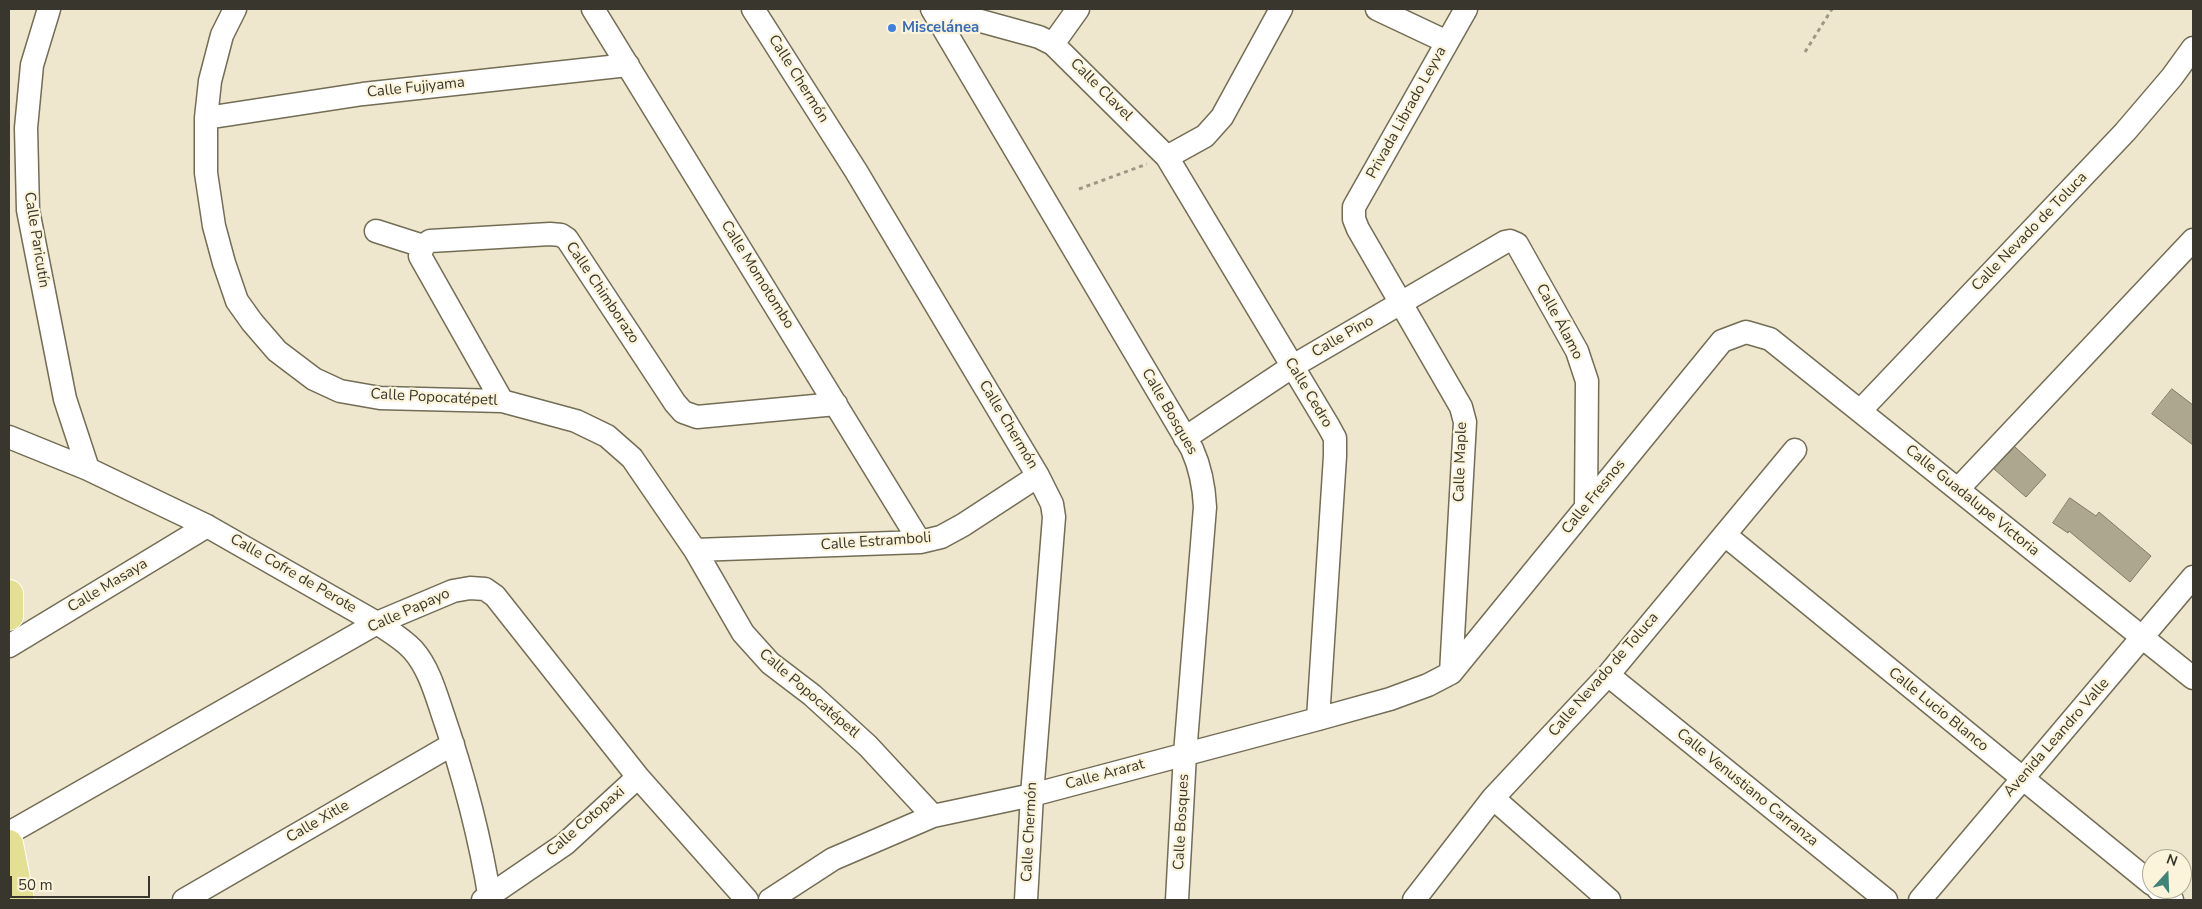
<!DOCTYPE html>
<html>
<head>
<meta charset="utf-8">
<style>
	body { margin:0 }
	#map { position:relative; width:2202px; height:909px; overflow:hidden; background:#eee7cd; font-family:"Nunito Sans",sans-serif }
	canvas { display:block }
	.frame { position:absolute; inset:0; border:10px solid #39372d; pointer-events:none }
	.north { position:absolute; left:2142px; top:849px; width:50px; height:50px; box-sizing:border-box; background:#fbf4da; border:1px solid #ada895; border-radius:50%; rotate:20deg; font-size:14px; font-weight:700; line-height:20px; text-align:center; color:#39372d }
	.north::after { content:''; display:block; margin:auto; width:18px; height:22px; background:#408478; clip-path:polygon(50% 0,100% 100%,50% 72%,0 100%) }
	.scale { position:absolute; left:10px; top:876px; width:140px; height:22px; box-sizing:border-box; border:2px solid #39372d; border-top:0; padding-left:6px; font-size:15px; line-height:18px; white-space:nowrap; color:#39372d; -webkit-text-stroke:4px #fbf4da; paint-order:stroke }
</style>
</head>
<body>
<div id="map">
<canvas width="2202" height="909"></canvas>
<div class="frame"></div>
<div class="north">N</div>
<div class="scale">50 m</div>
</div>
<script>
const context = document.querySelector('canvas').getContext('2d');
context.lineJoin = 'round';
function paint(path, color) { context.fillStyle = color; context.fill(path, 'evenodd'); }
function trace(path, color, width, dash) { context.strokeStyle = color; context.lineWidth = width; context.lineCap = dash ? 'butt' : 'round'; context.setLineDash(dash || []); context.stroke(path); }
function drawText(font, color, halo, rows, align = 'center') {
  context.font = font + ' "Nunito Sans",sans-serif'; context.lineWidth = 4.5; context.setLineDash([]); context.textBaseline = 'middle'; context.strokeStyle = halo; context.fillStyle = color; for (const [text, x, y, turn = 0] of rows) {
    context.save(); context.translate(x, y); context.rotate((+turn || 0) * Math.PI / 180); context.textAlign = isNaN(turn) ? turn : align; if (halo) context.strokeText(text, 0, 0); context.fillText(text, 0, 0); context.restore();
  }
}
const building = new Path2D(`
	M2172,389L2193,405V445L2152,414Z
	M2015,447L2046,475L2026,497L1994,469Z
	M2070,498L2096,516L2099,512L2151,556L2130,582L2069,531L2068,533L2053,523Z`);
paint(building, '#aea78f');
trace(building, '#817b63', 1);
const minor = new Path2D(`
	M49,9L32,65L26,128L28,210L65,399L88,469
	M235,9L222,35L210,81L206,118V173L214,226L224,263L237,301L252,322L277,351L314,379L340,391L380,398L502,401L576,421L607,436L632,458L695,550L743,633L770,663L812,695L868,746L933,816
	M593,9L920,542
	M753,9L856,171L1038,476L1052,504L1054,517L1032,795L1026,900
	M932,9L1192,449C1201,469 1204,486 1205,507L1185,754L1177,900
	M937,9L1039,37L1053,44L1167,157L1329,427L1335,438V456L1318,719
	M1377,9L1447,42
	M1053,44L1078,9
	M206,118L363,94L628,65
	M1167,157L1205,136L1222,117L1281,9
	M376,231L423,246
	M502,401L420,256L423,246L430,241L550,234L561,235L567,239L675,403L683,412L697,417L836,404
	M1860,411L2125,132L2172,77L2193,48
	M9,437L88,469L207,526L377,623C389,631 403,639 413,650C428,667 435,691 442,712C463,773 480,836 490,900
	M1185,438L1293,366L1505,242L1510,241L1517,244L1577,351L1587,381L1586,507
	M1958,489L2193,240
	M1725,535L2152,884
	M695,550L920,542L941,537L963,525L1038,476
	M9,646L207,526
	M1451,673L1465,422L1461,407L1358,229L1354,219V207L1466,9
	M1608,675L1886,900
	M1493,798L1609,900
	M9,833L377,623L453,591L470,588L485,589L495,596L638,777L747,900
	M2158,889L2172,900
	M184,900L453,744
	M483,900L565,844L638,777
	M770,900L833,859L933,816L1032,795L1318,719L1390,699L1428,685L1451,673L1722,341L1746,332L1770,339L2193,678
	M1414,900L1493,798L1608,675L1795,450
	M1920,900L2193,577`);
const major = new Path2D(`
	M9,594V616
	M9,844L20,900`);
trace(minor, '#736d56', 25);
trace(major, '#fff', 30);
trace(new Path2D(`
	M1805,52L1832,9
	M1079,189L1147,164`), '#9d9885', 3, [4, 4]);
trace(minor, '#fff', 22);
trace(major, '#e3e093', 28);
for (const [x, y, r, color] of [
	[892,28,5,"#3f7fe0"]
]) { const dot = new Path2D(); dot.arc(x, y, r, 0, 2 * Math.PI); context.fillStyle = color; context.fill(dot); trace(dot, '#fbf4da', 2); }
drawText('bold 15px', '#366cbe', '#fbf4da', [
	["Miscelánea",902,28]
], 'left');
drawText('15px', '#39372d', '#fbf4da', [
	["Calle Chermón",798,79,58],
	["Calle Fujiyama",416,88,-6],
	["Calle Clavel",1101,90,45],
	["Privada Librado Leyva",1407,113,-61],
	["Calle Nevado de Toluca",2030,232,-46],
	["Calle Paricutín",36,240,81],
	["Calle Momotombo",757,275,58],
	["Calle Chimborazo",602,293,56],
	["Calle Álamo",1559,322,62],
	["Calle Pino",1343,337,-30],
	["Calle Cedro",1308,393,59],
	["Calle Popocatépetl",434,398,3],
	["Calle Bosques",1169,412,60],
	["Calle Chermón",1008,425,59],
	["Calle Maple",1461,462,-88],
	["Calle Fresnos",1594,497,-51],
	["Calle Guadalupe Victoria",1972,501,39],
	["Calle Estramboli",876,542,-4],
	["Calle Cofre de Perote",293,574,30],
	["Calle Masaya",108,586,-31],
	["Calle Papayo",409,611,-24],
	["Calle Nevado de Toluca",1604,675,-49],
	["Calle Popocatépetl",809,694,41],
	["Calle Lucio Blanco",1938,710,39],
	["Avenida Leandro Valle",2057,738,-49],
	["Calle Ararat",1105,775,-15],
	["Calle Venustiano Carranza",1747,788,39],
	["Calle Xitle",318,822,-30],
	["Calle Cotopaxi",586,822,-41],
	["Calle Bosques",1182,822,-87],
	["Calle Chermón",1030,832,-87]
]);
</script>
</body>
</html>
